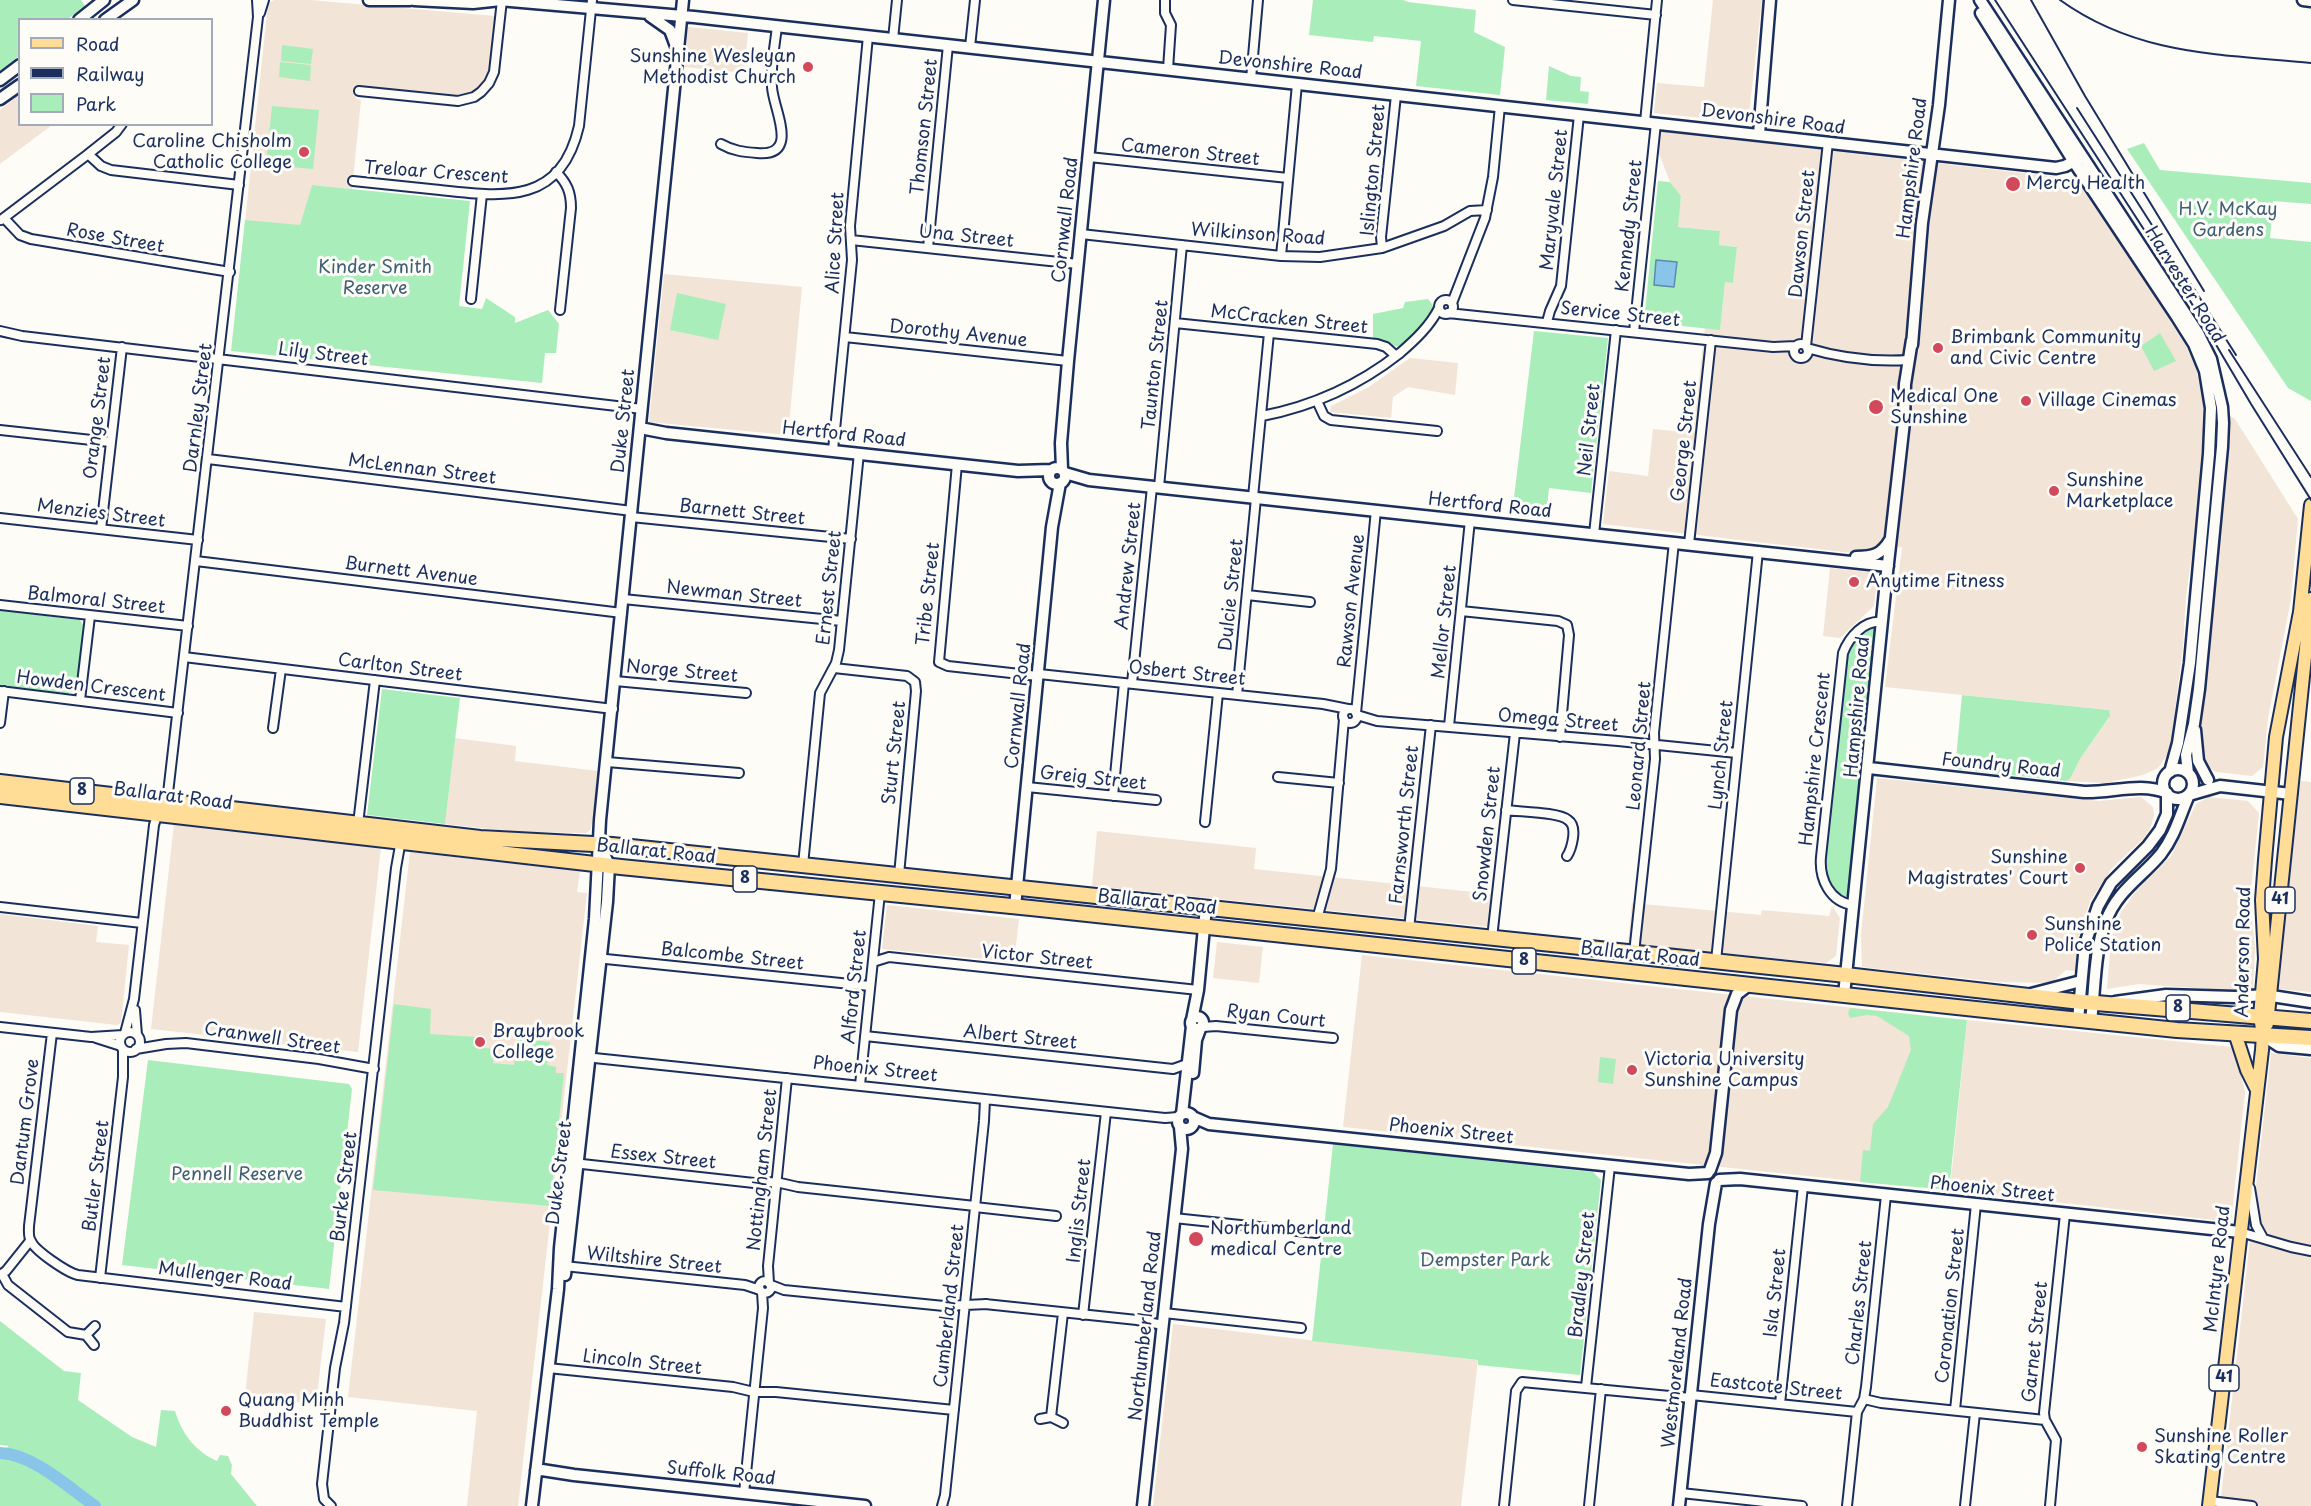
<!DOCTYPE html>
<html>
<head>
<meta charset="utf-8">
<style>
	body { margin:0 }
	#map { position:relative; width:2311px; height:1506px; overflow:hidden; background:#fdfcf7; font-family:"Playpen Sans",sans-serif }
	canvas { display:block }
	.legend { position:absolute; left:18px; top:18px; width:195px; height:108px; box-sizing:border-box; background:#fdfcf7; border:2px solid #a3aaba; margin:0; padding:8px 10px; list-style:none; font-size:18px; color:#1b2f5e }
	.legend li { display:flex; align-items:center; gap:12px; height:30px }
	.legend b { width:30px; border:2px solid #a3aaba }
</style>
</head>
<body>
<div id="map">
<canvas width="2311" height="1506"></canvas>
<ul class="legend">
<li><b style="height:8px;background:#ffdd96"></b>Road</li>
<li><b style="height:8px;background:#1b2f5e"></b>Railway</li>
<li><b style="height:16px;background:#a9eeba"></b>Park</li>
</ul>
</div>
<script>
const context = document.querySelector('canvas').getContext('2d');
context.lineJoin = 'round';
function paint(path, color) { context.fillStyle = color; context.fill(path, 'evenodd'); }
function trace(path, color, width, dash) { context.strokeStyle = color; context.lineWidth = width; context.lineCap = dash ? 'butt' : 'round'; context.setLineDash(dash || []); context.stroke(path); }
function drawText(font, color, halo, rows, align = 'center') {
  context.font = font + ' "Playpen Sans",sans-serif'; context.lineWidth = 6; context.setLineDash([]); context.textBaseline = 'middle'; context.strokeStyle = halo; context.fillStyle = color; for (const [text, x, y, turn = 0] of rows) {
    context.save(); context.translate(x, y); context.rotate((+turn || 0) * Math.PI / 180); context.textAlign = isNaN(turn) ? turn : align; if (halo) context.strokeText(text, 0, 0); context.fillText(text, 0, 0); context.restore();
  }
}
paint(new Path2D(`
	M274,0H310L495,16L490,68L488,78L477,91L467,96L449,97L357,87L356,99L361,100L352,189L312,185L286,275L240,270L268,3Z
	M1713,0H1762L1748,123L1654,113L1657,83L1704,87Z
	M688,27L748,33L744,73L684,67Z
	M19,95L20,124L52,125L0,164V110Z
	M1650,130L2075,179L2095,204L2185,344L2195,365L2203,400L2204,424L2193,549L2186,595L2183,646L2170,751L2158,768L2143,775L2105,783L2066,781L2070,779L2080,759L2109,718V710L1885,687L1902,547L1882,548L1869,555L1603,524L1609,471L1648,476L1653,429L1693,433L1705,328L1720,329L1725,282H1733L1737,247L1719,245L1720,231L1677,227L1681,196L1670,182Z
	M664,274L802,287L788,435L649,422Z
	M1410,358L1458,363L1455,395L1408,387L1393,397L1391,418L1330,412L1331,406L1369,387Z
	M2226,413L2235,419L2298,519L2291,599L2268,718L2263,767L2252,776L2216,772L2207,766L2200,752L2202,697Z
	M1830,568L1878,573L1874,606L1840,638L1823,636Z
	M455,738L516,746L515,761L598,771L591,829L586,833L515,832L445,824Z
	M1877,778L2099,801L2141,797L2153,807L2154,816L2150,829L2143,839L2112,868L2090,901L2077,944L2075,971L2066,970L2051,983L1998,982L1862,967L1861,935Z
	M2300,781L2311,782V992L2278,989Z
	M2209,797L2248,801L2259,813L2250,899L2255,948L2253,989L2236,991L2139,984L2107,989L2111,940L2121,912L2137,890L2171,856L2196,804Z
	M174,824L381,847L358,1052L151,1029Z
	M1097,831L1256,848L1254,869L1502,895L1499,928L1092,886Z
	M410,852L580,871L577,892L587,893L518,1506H467L477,1411L348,1397Z
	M1632,903L1761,915L1762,910L1829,916L1832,906L1840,918L1836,956L1826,963L1628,944Z
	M887,905L1019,919L1014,962L882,949Z
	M0,914L98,926L96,942L129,945L121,1023L117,1025L0,1012Z
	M1217,942L1263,947L1259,983L1213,978Z
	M1362,955L1920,1015L1902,1186L1343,1127Z
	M1967,1020L2232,1047L2235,1050L2245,1092L2231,1222L1950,1190Z
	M2271,1053L2311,1058V1506H2220Z
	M254,1312L326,1319L316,1404L245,1396Z
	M1173,1324L1478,1360L1461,1506H1153Z`), '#f2e4d6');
paint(new Path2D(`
	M0,0H81L85,6L68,19L20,20L19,56L0,71Z
	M1313,0H1403L1408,2L1476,10L1474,32L1505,47L1500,95L1416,86L1421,41L1374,36L1373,42L1309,35Z
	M282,45L313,49L311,64L281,61Z
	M280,62L311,65L310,81L279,77Z
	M1549,66L1571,76L1581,77L1580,91L1589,92L1588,104L1546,100Z
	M272,106L319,110L313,169L266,165Z
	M2144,143L2160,170L2311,183V204L2273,201L2270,238L2311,242V401L2288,388L2127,149Z
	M1658,181L1670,182L1681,196L1678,227L1720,231L1719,245L1737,247L1733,283L1725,282L1720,330L1644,322Z
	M312,185L470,201L459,306L482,309L486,298L515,317V323L548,310L559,324L556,353H545L542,383L231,351L245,220L300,225Z
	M677,293L726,304L718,340L670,330Z
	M1428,299L1435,308L1417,332L1399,347L1373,340V314L1403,308L1405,302Z
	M1534,331L1608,338L1591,493L1549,488L1546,517L1512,514Z
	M2160,333L2176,361L2154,371L2141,346Z
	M0,610L80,620L84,627L77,688L68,694L0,686Z
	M1872,627L1876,631L1847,896L1840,897L1825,876L1824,866L1847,654C1852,644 1861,631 1872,627Z
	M382,689L460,698L445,824L367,815Z
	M1962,695L2109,710L2110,716L2080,759L2070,779L2066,781L1955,769Z
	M394,1004L431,1009L430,1034L477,1037L476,1047L495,1049L493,1063L514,1065L518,1038L550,1042L547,1065L556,1067V1073H564L550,1206L373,1190Z
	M1850,1008L1967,1020L1949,1190L1860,1182L1863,1150L1870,1151L1873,1124L1888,1107L1911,1050L1909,1036L1877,1016L1867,1015L1850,1018L1848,1013Z
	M1600,1057L1616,1059L1613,1084L1598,1082Z
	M148,1060L349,1084L352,1089L329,1289L122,1265Z
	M1333,1144L1593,1172L1601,1180L1580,1375L1478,1365V1360L1312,1341Z
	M0,1321L64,1371L81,1373L78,1400L132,1437L156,1447L161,1410L175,1411C182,1434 195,1451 217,1461L220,1455L228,1456L232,1465L231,1474L257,1506H0V1453L9,1446L0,1445Z`), '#a9eeba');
const water = new Path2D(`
	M1656,260L1677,262L1674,287L1654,285Z`);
paint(water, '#89c4e9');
trace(water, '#5d88b1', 1.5);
trace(new Path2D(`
	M0,1453C33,1454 68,1487 95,1506`), '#89c4e9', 12);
const street = new Path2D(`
	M1165,0V13L1171,25L1168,69
	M1513,0L1656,15
	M260,13L264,0
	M893,39L897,0
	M970,47L975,0
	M1251,79L1258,0
	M359,91L458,101L474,97L481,92L489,83L494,72L502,0
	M1645,122L1657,0
	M721,144C733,151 744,152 757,153C801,157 773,109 772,87C770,67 775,46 777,26
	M88,154L101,166L111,170L239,185
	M1089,157L1288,178
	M556,172C567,183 571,192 571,208L560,310
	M353,181C382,184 411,187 440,190C504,197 561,205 579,126L592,0
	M4,218L20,235L31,239L230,272
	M1,220L87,155L116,132L122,124
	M1081,234L1281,256L1320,257L1382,248L1444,226L1470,211L1487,210
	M851,240L1078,264
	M928,248L948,45
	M1382,248L1381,237L1396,95
	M1281,256L1297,84
	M471,299L482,194
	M1439 307a7 7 0 1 1 14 0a7 7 0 1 1-14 0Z
	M1452,303L1485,218L1493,177L1500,106
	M1448,313L1773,347L1796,346
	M1547,322L1550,311L1561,286L1579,115
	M1175,323L1377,344L1386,347L1396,356
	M0,331L22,336L642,409
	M1634,332L1656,123
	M845,337L1068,361
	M1794 351a7 7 0 1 1 14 0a7 7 0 1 1-14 0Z
	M1806,346L1828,142
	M1807,348C1840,358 1874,362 1908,360
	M1317,401L1324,416L1331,420L1437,431
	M1262,416C1314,406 1358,386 1400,353C1415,340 1430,326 1439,308
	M0,430L110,442
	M833,450L852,260L850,226L868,36
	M208,459L632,511
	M957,464L939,662L948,666L1038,676
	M1159,487L1182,245
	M1253,497L1269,333
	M631,517L851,539
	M0,518L198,540
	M101,529L122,347
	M1594,534L1616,330
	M1689,544L1711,340
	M196,561L622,613
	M1247,595L1310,602
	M623,599L842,621
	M0,605L188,626
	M1461,611L1558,621L1567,625L1569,635L1560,737
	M184,657L613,709
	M834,668L907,676L915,682L916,691L899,875
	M1039,674L1323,704L1348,709
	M615,681L746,693
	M1132,683L1152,487
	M0,691L178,713
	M1237,695L1256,498
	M80,700L90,616
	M1343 716a7 7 0 1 1 14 0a7 7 0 1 1-14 0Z
	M1356,713L1376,510
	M1357,715L1377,721L1618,741L1737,753
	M0,723L4,691
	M1449,726L1470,520
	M273,728L281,669
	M607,762L739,773
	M1278,777L1339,783
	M1027,787L1156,800
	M1113,796L1124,683
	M164,802L168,793L258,17L257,0
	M1506,810C1520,812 1559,812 1568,820C1574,824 1574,831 1573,838C1572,845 1571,850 1567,856
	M1205,822L1218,693
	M358,824L375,680
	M803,865L820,693L836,663L839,650L859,453
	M1853,905C1830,902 1819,879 1821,857L1843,653C1849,637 1864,620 1882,622
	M0,907L142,923
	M1317,919L1331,869L1344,719
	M1409,929L1431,725
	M1492,938L1515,733
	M1634,953L1655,759L1654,733L1674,542
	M596,958L870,986
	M1716,961L1758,551
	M873,962L889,957L1198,990
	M135,1010L137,1035
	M0,1027L91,1037L123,1035
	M1203,1027L1216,1026L1333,1038
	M120 1042a10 10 0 1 1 20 0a10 10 0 1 1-20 0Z
	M52,1033L29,1226C29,1231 28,1237 31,1241C35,1251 68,1273 78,1275L346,1307
	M125,1033L134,999L154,825L158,813
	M865,1036L1173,1069L1187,1064
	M96,1038L121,1046
	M136,1049L166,1044L186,1043L319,1059L374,1069
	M585,1057L1165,1118L1179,1117
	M860,1085L880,893
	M573,1163L754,1183L776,1182L798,1187L975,1206
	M2250,1188L2256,1225L2263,1238
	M975,1207L1056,1216
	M1174,1218L1316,1233
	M2240,1232L2291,1247L2311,1251
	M564,1266L745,1285L760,1290
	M2,1274L8,1285L68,1332L86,1335
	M0,1275L6,1271L30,1241
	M100,1278L123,1077V1049
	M759 1287a6 6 0 1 1 12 0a6 6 0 1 1-12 0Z
	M769,1283L768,1266L787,1078
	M771,1285L784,1290L944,1306L987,1304
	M985,1304L1137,1320L1163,1325
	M1164,1313L1301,1328
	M1083,1315L1106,1112
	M94,1345L86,1335L95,1326
	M548,1368L733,1387L754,1392H776L954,1410
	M1586,1387L1610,1166
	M1691,1395L1857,1412
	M1864,1399L1881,1403L2045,1420
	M1780,1404L1803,1186
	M1955,1410L1976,1204
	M1051,1417L1063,1313
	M1040,1419L1051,1417L1063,1423
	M744,1493L763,1308L762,1292
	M1681,1493L1802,1506
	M2210,1501L2252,1506
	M331,1506L324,1499L322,1484L335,1368L344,1323L396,868L401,840
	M942,1506L945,1495L984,1121L985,1099
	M1504,1506L1516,1391L1522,1382L1691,1398
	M1589,1506L1601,1389
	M1847,1506L1857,1412L1864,1399L1866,1387L1886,1195
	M1965,1506L1975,1413
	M2050,1506L2056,1440L2045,1420L2044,1413L2065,1214`);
const secondary = new Path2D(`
	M369,0H410
	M414,0L473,3L501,0
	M499,0L694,17L2056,168L2065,166L2082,157
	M1980,0L2198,333L2211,359L2222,407L2223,423L2222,447L2199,689L2194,724L2186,755L2188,773
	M2303,0L2311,1
	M1981,13L2074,162L2177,317L2194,344L2205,371L2211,408L2209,454L2190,663L2178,743L2170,772
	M650,16L670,30L676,46
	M79,20L104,0
	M105,20L133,0
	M0,80L20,65
	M0,99L20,85
	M1759,134L1770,0
	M1912,345L1922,223L1939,105L1949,0
	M640,428L666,433L1018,471L1051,470
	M1049 476a8 8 0 1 1 16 0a8 8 0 1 1-16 0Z
	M1062,469L1061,443L1068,361L1104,0
	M1065,473L1089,480L1888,566
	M1856,557C1873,557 1881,555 1890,540
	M2195,730L2198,761L2208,780
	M1869,768L2084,792C2112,793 2141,782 2167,793
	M2163 784a15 15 0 1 1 30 0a15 15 0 1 1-30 0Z
	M2189,795L2220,786L2291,794
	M1015,907L1052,527L1060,483
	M2031,994L2081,981
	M1844,995L1886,581L1904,422L1905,384L1912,340
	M2115,1002L2166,995L2235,997L2265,995L2311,1002
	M1191 1023a6 6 0 1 1 12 0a6 6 0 1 1-12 0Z
	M1192,1020L1198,990L1206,907
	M2078,1020L2085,944L2098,906L2111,883L2148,846L2160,830L2167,814V794
	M2091,1021C2095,990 2094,950 2106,921C2117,891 2142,877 2161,854C2175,836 2180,815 2189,795
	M2264,1036L2279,1046L2311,1049
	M1193,1073L1196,1040L1200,1029
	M1178 1121a8 8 0 1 1 16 0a8 8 0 1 1-16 0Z
	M1182,1114L1192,1026
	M1193,1117L1209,1124L1689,1174L1708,1173
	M1710,1170L1716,1153L1731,1010L1737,994L1749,985
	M1719,1180L1740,1179L2240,1232
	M565,1275L607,902L609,865L600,845
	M536,1471L542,1470L574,1475L865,1506
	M532,1506L558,1289L560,1248L595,919L600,820L683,0
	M1143,1506L1182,1149L1180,1127
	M1679,1506L1709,1224L1716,1183`);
const primary = new Path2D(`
	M2267,1024L2311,599
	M2235,1033L2247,1070L2257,1090
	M2209,1506L2262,1050L2263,1035L2260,1016L2265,959L2262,900L2265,860L2276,737L2300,612L2311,505`);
const highway = new Path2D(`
	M0,782L480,838L612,845L1846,975L2072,1001L2311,1021
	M0,796L621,867L1031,908L2041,1016L2177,1030L2311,1038`);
trace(street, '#1b2f5e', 12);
trace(secondary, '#1b2f5e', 15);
trace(primary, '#1b2f5e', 16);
trace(highway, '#1b2f5e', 18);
trace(street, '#fdfcf7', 8);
trace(secondary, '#fdfcf7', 10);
trace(primary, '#ffdd96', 12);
trace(highway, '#ffdd96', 14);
trace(new Path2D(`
	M1995,0L2189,299L2251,404L2311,500
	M2031,0L2085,96L2204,291
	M2060,0C2138,56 2220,54 2311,63
	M2077,108L2166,247
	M2191,284L2236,355
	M2229,350L2311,477`), '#1b2f5e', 2);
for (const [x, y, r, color] of [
	[808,67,6,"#d1495b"],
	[304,152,6,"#d1495b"],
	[2013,184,8,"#d1495b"],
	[1938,348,6,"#d1495b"],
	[2026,401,6,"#d1495b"],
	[1876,407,8,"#d1495b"],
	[2054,491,6,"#d1495b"],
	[1854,582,6,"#d1495b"],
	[2080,868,6,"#d1495b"],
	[2032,935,6,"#d1495b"],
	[480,1042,6,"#d1495b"],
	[1632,1070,6,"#d1495b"],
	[1196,1239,8,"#d1495b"],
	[226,1411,6,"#d1495b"],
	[2142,1447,6,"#d1495b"]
]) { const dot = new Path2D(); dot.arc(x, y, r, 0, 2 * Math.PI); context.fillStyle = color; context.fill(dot); trace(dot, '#fdfcf7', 2); }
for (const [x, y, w] of [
	[82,791,24],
	[745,879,24],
	[2280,900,30],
	[1524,961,24],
	[2178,1008,24],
	[2224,1378,30]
]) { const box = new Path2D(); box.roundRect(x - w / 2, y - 13, w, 26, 4.5); context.fillStyle = '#fdfcf7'; context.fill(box); trace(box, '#1b2f5e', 1.5); }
drawText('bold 16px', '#1b2f5e', null, [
	["8",82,791],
	["8",745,879],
	["41",2280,900],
	["8",1524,961],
	["8",2178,1008],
	["41",2224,1378]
]);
drawText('18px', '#1b2f5e', '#fdfcf7', [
	["Sunshine Wesleyan",796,57,"right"],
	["Methodist Church",796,78,"right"],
	["Caroline Chisholm",292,142,"right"],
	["Catholic College",292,163,"right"],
	["Mercy Health",2026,184],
	["Brimbank Community",1950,338],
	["and Civic Centre",1950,359],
	["Medical One",1890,397],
	["Sunshine",1890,418],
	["Village Cinemas",2038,401],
	["Sunshine",2066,481],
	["Marketplace",2066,502],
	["Anytime Fitness",1866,582],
	["Sunshine",2068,858,"right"],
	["Magistrates' Court",2068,879,"right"],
	["Sunshine",2044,925],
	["Police Station",2044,946],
	["Braybrook",492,1032],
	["College",492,1053],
	["Victoria University",1644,1060],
	["Sunshine Campus",1644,1081],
	["Northumberland",1210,1229],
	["medical Centre",1210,1250],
	["Quang Minh",238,1401],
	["Buddhist Temple",238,1422],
	["Sunshine Roller",2154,1437],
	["Skating Centre",2154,1458]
], 'left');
drawText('18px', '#1b2f5e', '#fdfcf7', [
	["Devonshire Road",1290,66,6],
	["Devonshire Road",1773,120,7],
	["Thomson Street",925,127,-84],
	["Cameron Street",1190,153,6],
	["Hampshire Road",1913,168,-83],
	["Islington Street",1374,170,-85],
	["Treloar Crescent",436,173,4],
	["Maryvale Street",1555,200,-84],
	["Cornwall Road",1066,220,-84],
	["Kennedy Street",1630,226,-84],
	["Dawson Street",1803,234,-84],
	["Wilkinson Road",1258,235,4],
	["Una Street",966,237,6],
	["Rose Street",115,239,10],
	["Alice Street",836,243,-87],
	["Harvester Road",2184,285,58],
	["Service Street",1620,315,6],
	["McCracken Street",1289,320,6],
	["Dorothy Avenue",958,334,6],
	["Lily Street",323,355,7],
	["Taunton Street",1156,365,-84],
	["Darnley Street",199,408,-83],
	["Orange Street",98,418,-83],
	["Duke Street",624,421,-84],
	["Neil Street",1590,430,-84],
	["Hertford Road",844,435,6],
	["George Street",1685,441,-84],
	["McLennan Street",422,470,7],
	["Hertford Road",1490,506,6],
	["Barnett Street",742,513,6],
	["Menzies Street",101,514,7],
	["Andrew Street",1129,566,-84],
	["Burnett Avenue",411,572,7],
	["Ernest Street",830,588,-84],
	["Tribe Street",929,594,-84],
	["Newman Street",734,595,6],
	["Dulcie Street",1232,595,-84],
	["Balmoral Street",96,601,6],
	["Rawson Avenue",1352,601,-84],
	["Mellor Street",1445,622,-84],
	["Carlton Street",400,668,7],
	["Norge Street",682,672,5],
	["Osbert Street",1187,674,6],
	["Howden Crescent",91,687,7],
	["Cornwall Road",1019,706,-84],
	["Hampshire Road",1858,707,-85],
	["Omega Street",1558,721,5],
	["Leonard Street",1640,746,-85],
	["Sturt Street",895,753,-84],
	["Lynch Street",1722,755,-84],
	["Hampshire Crescent",1816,759,-84],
	["Foundry Road",2001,766,6],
	["Greig Street",1093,779,6],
	["Ballarat Road",173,797,7],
	["Farnsworth Street",1405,825,-84],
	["Snowden Street",1488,834,-84],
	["Ballarat Road",656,852,6],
	["Ballarat Road",1157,903,6],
	["Anderson Road",2244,952,-89],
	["Ballarat Road",1640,955,6],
	["Balcombe Street",732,957,6],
	["Victor Street",1037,958,6],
	["Alford Street",855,987,-84],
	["Ryan Court",1276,1017,6],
	["Albert Street",1020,1038,6],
	["Cranwell Street",272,1039,8],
	["Phoenix Street",875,1070,6],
	["Dantum Grove",26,1122,-83],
	["Phoenix Street",1451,1132,6],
	["Essex Street",663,1158,6],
	["Nottingham Street",763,1170,-84],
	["Duke Street",560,1173,-83],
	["Butler Street",97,1176,-83],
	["Burke Street",345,1187,-83],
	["Phoenix Street",1992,1190,6],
	["Inglis Street",1080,1211,-84],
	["Wiltshire Street",654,1261,6],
	["McIntyre Road",2218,1269,-84],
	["Bradley Street",1583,1275,-84],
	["Mullenger Road",225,1277,7],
	["Isla Street",1776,1293,-84],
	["Charles Street",1860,1303,-84],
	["Cumberland Street",950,1306,-84],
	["Coronation Street",1951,1306,-84],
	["Northumberland Road",1146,1326,-84],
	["Garnet Street",2036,1342,-84],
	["Lincoln Street",642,1363,6],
	["Westmoreland Road",1678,1363,-84],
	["Eastcote Street",1776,1388,6],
	["Suffolk Road",721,1474,6]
]);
drawText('18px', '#3e5f75', '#fdfcf7', [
	["H.V. McKay",2228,210],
	["Gardens",2228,231],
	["Kinder Smith",375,268],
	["Reserve",375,289],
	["Pennell Reserve",237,1175],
	["Dempster Park",1485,1261]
]);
</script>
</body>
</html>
